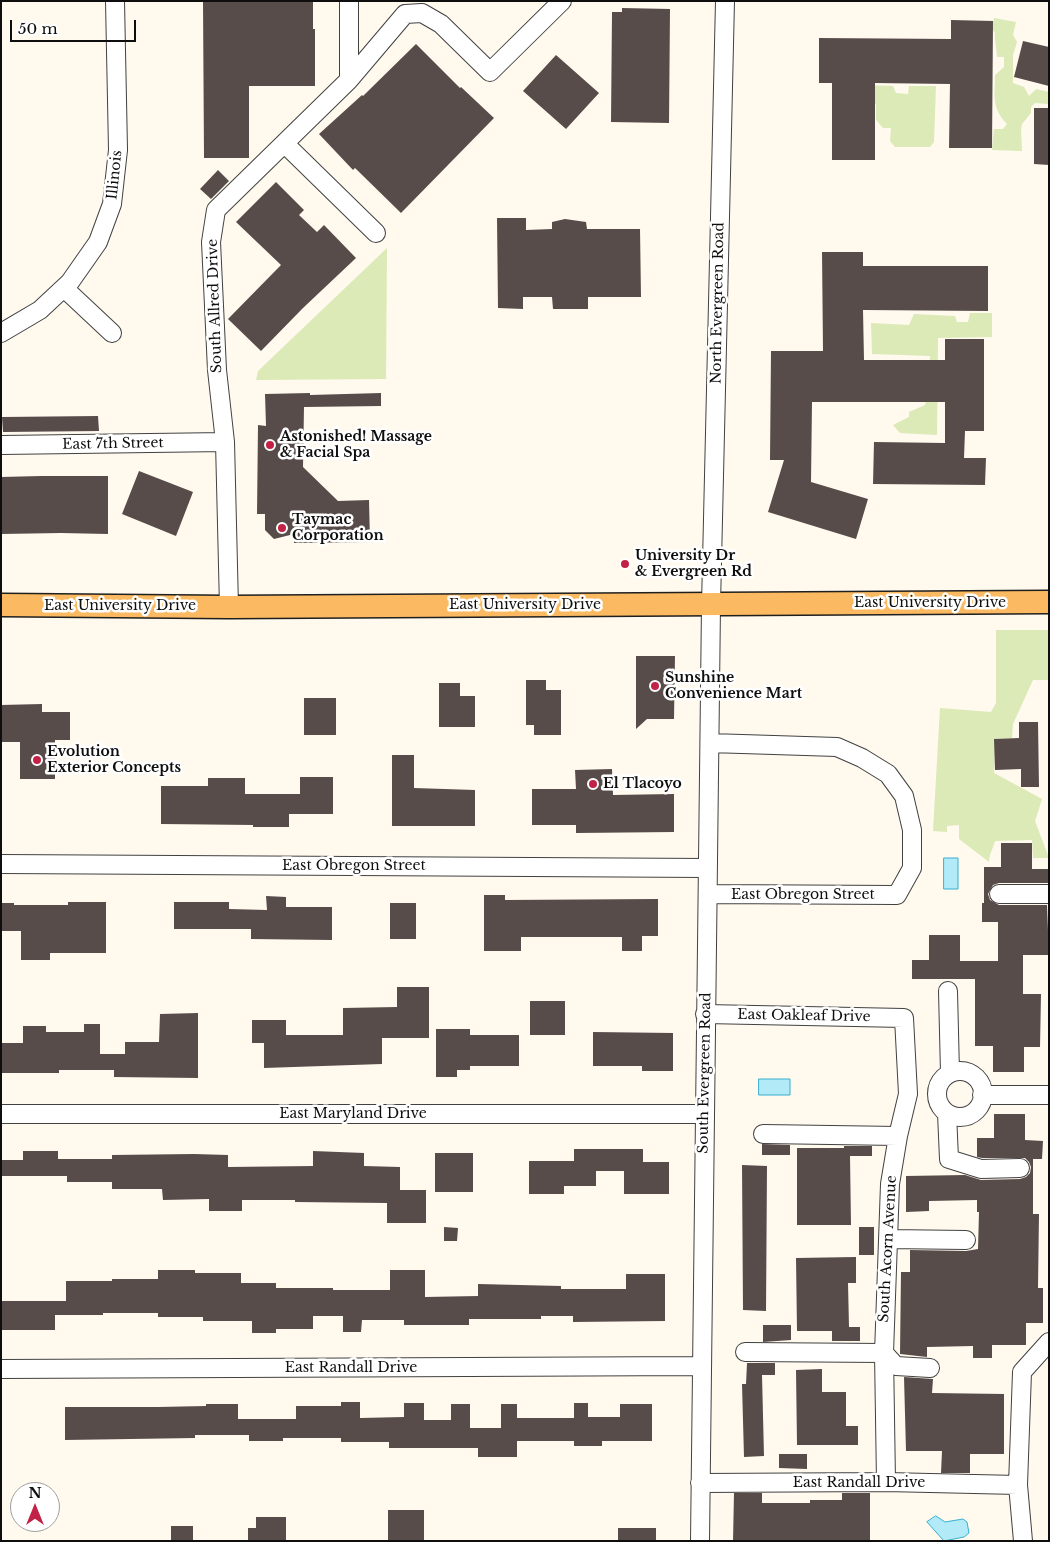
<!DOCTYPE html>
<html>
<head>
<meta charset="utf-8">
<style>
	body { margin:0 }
	#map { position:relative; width:1050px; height:1542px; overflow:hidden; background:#fff9ee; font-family:"Libre Baskerville",serif }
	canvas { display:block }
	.frame { position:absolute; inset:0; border:2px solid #0e0e0e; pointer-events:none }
	.north { position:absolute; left:10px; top:1482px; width:50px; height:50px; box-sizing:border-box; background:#fff; border:1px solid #9f9f9f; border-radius:50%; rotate:0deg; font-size:14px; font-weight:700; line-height:20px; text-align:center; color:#0e0e0e }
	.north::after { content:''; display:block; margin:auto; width:18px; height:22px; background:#c12246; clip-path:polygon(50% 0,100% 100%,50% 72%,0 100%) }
	.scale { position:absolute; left:10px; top:20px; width:126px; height:22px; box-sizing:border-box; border:2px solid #0e0e0e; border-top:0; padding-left:6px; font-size:15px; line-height:18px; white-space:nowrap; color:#0e0e0e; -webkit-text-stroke:4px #fff; paint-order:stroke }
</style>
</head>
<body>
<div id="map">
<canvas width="1050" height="1542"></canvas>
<div class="frame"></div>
<div class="north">N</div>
<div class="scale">50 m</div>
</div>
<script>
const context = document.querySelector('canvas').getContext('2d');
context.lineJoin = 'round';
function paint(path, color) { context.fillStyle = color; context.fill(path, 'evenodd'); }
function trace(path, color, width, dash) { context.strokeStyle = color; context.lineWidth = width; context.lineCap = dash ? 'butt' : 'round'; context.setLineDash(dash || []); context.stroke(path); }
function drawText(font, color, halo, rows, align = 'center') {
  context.font = font + ' "Libre Baskerville",serif'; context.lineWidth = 5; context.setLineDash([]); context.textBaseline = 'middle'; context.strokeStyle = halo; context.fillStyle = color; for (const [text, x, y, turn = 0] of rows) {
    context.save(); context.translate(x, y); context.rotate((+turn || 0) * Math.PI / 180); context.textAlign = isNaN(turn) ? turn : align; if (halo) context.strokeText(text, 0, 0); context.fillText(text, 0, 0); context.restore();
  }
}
paint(new Path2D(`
	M994,18L1016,22L1013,35L1017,42L1013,55V83L1024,87L1029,96L1036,89L1049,92V104L1035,103L1031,107V113L1022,124L1021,129L1022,151L992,150L994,129H1003L1007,124C991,107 995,96 995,75L1004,67V57H997C997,50 994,38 995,33L992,29Z
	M862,85L893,86L896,93L908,94L909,86H936L934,142L930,147H895L890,141L891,128H883L876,120V104L850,102Z
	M387,248L386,379L256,380L258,371Z
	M970,313H992V337L938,338L937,435L900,433L893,425L909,417V412L925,405L929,391L930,356L872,354L871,323L909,325L914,314L955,316L957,322H968Z
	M996,630H1049V680H1033L1013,724L1012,738L995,739L994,773L1042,799L1035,821L1049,858H1033L1032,840L995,841C993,848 989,855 989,862L959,839V825L947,826V832L933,831L940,708L991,712L996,703Z`), '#dbeab7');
const water = new Path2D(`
	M944,858H958V889H944Z
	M759,1079H790V1095H759Z
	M936,1516L945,1522L963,1519L967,1522L969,1533L964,1537L944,1541L927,1522Z`);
paint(water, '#b2eaf8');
trace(water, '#37afd0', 1);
paint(new Path2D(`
	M203,1H313V29H315V86H249V158H204Z
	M622,8L670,9L669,123L611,122L612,12H622Z
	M951,20L993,21L992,148H949L950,84L875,83V160H832V83H819V38L951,39Z
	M1023,41L1049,47V86L1014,77Z
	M416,44L460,88L461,87L494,118L401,213L355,168L353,170L319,134L362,95L363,96Z
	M556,55L599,93L566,129L523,91Z
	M1034,108H1049V165L1034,164Z
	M218,170L229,181L211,199L200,189Z
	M276,182L304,210L299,215L317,232L324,225L356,258L303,308L261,351L228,319L281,265L236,222Z
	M497,218H526V230L552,229V222L565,219L586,222L587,229H640L641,297H588V309H553L552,297H523V309L498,308Z
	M822,252H863V266H988V311L863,310L864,360H945V339H984V431H965L964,458H986L985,485L873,484L874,442L945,443V402H812L811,482L868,499L856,539L768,512L784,460H770L771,351H823Z
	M310,393V395L381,393V406L304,407L303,467L338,501L369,500L370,542L294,543V534L274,539L265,530V514H257L258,425L266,426L265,394Z
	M98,416L99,431L3,432L2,417Z
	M139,471L193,492L176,536L122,514Z
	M41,476H108V534L61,533L1,534V477Z
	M636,656H675L674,719H647L636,729Z
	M526,680H546V690H561V735H534V725H526Z
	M439,683H460V696H475V727H439Z
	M304,698H336V735H304Z
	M42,704V712H70V740H55V779H20V742H1V705Z
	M1019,722H1038L1039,787H1021V769L995,770L994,739L1019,738Z
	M392,755H414V788L475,790V826H392Z
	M612,769L613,795L674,794V832L576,833V825H532V789H576L575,770Z
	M300,777H333V814H289V827H253V825L161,824V786H208V778H245V794H300Z
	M1001,843H1032V869H1049V883H999L993,885L988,894L990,900L999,905H1047L1049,955H1023V994H1041L1040,1047H1024V1072H993V1046H975V979H912V960H929V935H960V961H998V922H982V903H984V867H1001Z
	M484,895H505V900L658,899V936H642V951H622V937H521V951H484Z
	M266,896L286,897V907H332V940L251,939V929H174V902H229V909L267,910Z
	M68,902H106V953H50V960H21V931H1V903H14V905H68Z
	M390,903H416V939H390Z
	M397,987H429V1038H382V1064L264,1068V1043H252V1020H286V1035H343V1008L397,1007Z
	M530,1001H565V1035H530Z
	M198,1013V1078L114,1077V1070H59V1073H1V1043H23V1026H46V1032H84V1024H100V1054H125V1042H159L160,1014Z
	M436,1029H470V1035H519V1066H470V1070H457V1077H436Z
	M593,1032L673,1033V1071H642V1066H593Z
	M994,1114H1025V1140L1043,1141L1042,1159H1033V1214H1039L1038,1288H1043V1323H1026V1345H992V1358H973V1346L927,1347V1357L900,1354L901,1272H910V1250L966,1251L978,1249L979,1212H977V1200L929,1201V1211L906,1212V1176L965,1175L981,1180L1020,1179L1026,1177L1030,1173L1031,1167L1029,1162L1025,1158H982L977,1157V1138H994Z
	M762,1144L790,1145V1155H762Z
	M844,1146H872V1156H850L851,1225H797V1148H844Z
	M574,1149H643V1162H669V1194H624V1171H596V1186H564V1194H529V1161H574Z
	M23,1151H58V1159H112V1155L194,1154L228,1155V1167L313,1166V1151L364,1153V1166L400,1167V1190H426V1223H387V1203L295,1202V1200H242V1211H209V1199L163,1200L162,1189H112V1182H67V1176H1V1160H23Z
	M435,1153H473V1192H435Z
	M742,1165L767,1166L766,1311L743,1310Z
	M444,1227L458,1228L457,1241H444Z
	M859,1227H874V1255H859Z
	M856,1257V1283H848L849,1327H860V1341H832V1331H797L796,1258Z
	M158,1270H195V1273H241V1283H276V1288H333V1290H390V1270H425V1297L478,1296V1284L561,1286V1289H626V1274H665V1321L573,1322V1316H541V1319H469V1325H404V1320H362L361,1332H343V1316H313V1329H276V1333H252V1321H203V1317H158V1313H103V1315H55V1330H1V1301H66V1281H112V1279H158Z
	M763,1325H791V1340L763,1342Z
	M747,1363H775V1375H762L764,1456L744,1457L742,1384H746Z
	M822,1369V1392H846V1426H858V1445H797L796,1370Z
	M904,1377L933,1379L932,1393L1004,1394V1454H970V1473H941L942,1451H906Z
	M341,1402H360V1418L404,1417V1403H424V1420H451V1404H470V1428H501V1404H517V1418H574V1403H588V1417H620V1404H652V1441H602V1446H574V1441H517V1457H478V1448H389V1442H341V1438H283V1441H249V1435H195V1438L65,1440V1407H158L206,1406V1404H238V1419H296V1406H341Z
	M779,1454H807V1469L779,1468Z
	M734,1493H762V1503H810V1500H842V1493H870V1541H733Z
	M388,1510H424V1541H388Z
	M256,1517H286V1541H248V1528H256Z
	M171,1526H193V1541H171Z
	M618,1528H656V1541H618Z`), '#574c4a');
const minor = new Path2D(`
	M349,80L405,14L422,13L441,24L490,72L562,1
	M285,144L376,233
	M64,288L112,333
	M1,333L40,310L70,282L98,242L112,204L118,150L115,1
	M1,445L225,442
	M229,607L225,442L217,370L211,242L216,210L349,80V1
	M1,864L707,868
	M708,894L897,895L912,868V830L904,796L888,774L862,758L837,747L710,743
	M999,894H1049
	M948,991L950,1073
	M705,1014L904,1018L908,1094L898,1136L890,1184L884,1353L886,1482
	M937 1094a23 23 0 1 1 46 0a23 23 0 1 1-46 0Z
	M982,1095H1049
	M947,1113L949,1159L981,1169L1020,1168
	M1,1114H705
	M763,1134L898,1136
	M888,1239L966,1240
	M745,1352L884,1353L896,1366L930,1368
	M1,1369L701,1366
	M700,1483L886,1482L1018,1485
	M700,1541L711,605L725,1
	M1023,1541L1018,1485L1022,1372L1049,1342`);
const major = new Path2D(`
	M1,605L229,607L1049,602`);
trace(minor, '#414141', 20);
trace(major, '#1f1f1f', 25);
trace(minor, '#fff', 18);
trace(major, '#fbba62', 22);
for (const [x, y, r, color] of [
	[270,445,5,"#c12246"],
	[282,528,5,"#c12246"],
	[625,564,5,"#c12246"],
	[655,686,5,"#c12246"],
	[37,760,5,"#c12246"],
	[593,784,5,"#c12246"]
]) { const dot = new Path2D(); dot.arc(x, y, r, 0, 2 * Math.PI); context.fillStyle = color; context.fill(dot); trace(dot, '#fff', 2); }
drawText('14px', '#0e0e0e', '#fff', [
	["Illinois",115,175,-84],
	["North Evergreen Road",718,303,-89],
	["South Allred Drive",215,306,-92],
	["East 7th Street",113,444,-1],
	["East University Drive",930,603],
	["East University Drive",525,605],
	["East University Drive",120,606],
	["East Obregon Street",354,866],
	["East Obregon Street",803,895],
	["East Oakleaf Drive",804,1016,1],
	["South Evergreen Road",705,1073,-89],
	["East Maryland Drive",353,1114],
	["South Acorn Avenue",888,1249,-87],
	["East Randall Drive",351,1368],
	["East Randall Drive",859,1483]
]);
drawText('bold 14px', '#0e0e0e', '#fff', [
	["Astonished! Massage",280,437],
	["& Facial Spa",280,453],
	["Taymac",292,520],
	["Corporation",292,536],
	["University Dr",635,556],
	["& Evergreen Rd",635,572],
	["Sunshine",665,678],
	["Convenience Mart",665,694],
	["Evolution",47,752],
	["Exterior Concepts",47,768],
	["El Tlacoyo",603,784]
], 'left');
</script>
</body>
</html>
